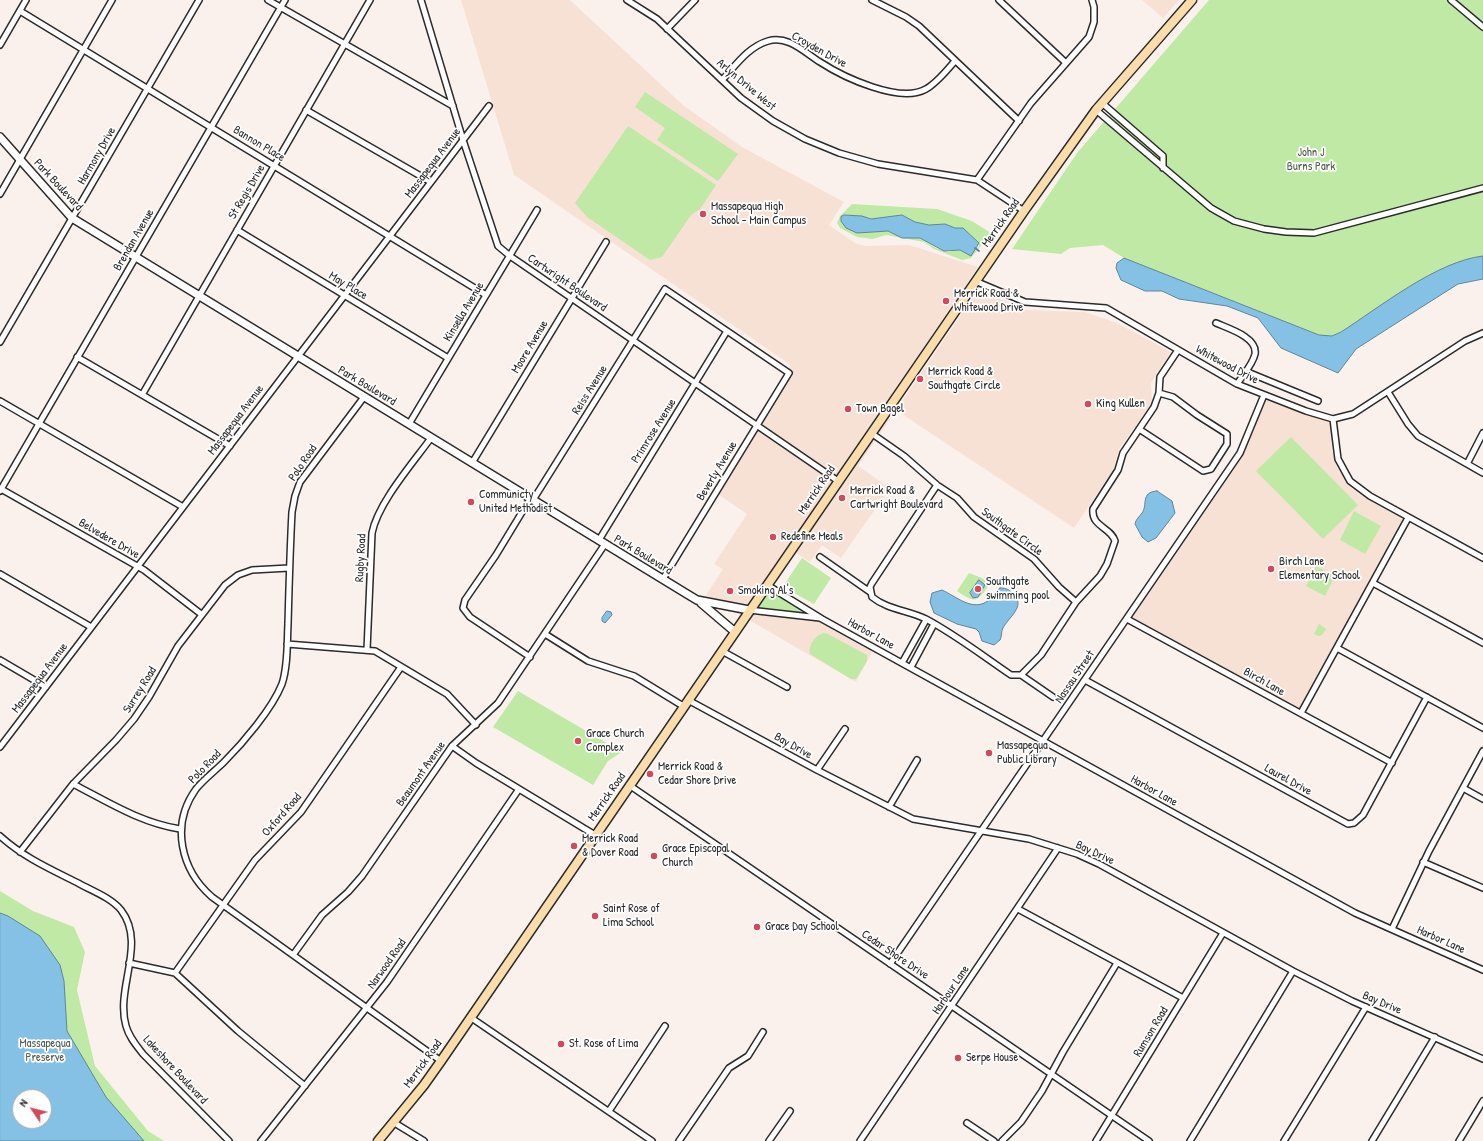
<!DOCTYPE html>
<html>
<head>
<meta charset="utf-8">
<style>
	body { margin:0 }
	#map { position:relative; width:1483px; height:1141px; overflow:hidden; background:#fbf1ec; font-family:"Patrick Hand",sans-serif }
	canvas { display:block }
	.north { position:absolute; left:12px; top:1089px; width:40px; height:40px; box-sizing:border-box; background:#fff; border:1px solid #aaa; border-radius:50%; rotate:305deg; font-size:11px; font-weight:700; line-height:16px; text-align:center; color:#2b2b2b }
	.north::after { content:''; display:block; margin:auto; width:14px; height:18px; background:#d1495b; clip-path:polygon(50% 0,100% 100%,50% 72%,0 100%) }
</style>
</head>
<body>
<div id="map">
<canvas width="1483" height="1141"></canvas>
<div class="north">N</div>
</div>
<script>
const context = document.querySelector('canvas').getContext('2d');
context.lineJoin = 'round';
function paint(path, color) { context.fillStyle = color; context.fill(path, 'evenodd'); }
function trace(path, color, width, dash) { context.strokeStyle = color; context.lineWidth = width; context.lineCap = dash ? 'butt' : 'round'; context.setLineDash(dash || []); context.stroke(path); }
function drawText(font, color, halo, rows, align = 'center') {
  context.font = font + ' "Patrick Hand",sans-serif'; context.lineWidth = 3.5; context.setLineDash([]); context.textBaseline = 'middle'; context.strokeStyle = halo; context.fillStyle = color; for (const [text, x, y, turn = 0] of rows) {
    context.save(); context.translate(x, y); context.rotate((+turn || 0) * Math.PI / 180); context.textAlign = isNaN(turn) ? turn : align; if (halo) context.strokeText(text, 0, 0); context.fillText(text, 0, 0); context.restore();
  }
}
paint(new Path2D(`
	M461,0H570L683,105L742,147L844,202L829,225L855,243L865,246L909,245L978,267L881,410L890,419L858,466L890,488L841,558L822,545L810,562L792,550L769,584L875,647L856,682L706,595L723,569L714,564L747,514L712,490L791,365L514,175Z
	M1142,0H1179L1163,18Z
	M978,290L1027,310L1085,312L1117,323L1171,352L1151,383L1152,403L1119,449L1113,470L1074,528L896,410Z
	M1265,399L1331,423L1332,450L1336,465L1350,487L1366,498L1405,519L1301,711L1129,618L1244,451Z`), '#f7e1d5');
paint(new Path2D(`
	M1209,0H1483V256L1445,267L1341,332L1332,336L1319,335L1124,258L1103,245L1070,248L1061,254L1012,249L1077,153Z
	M645,92L738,154L718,181L657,140L665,128L635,107Z
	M628,126L716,185L700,209L691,215L662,257L650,260L587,217L575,203Z
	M852,204L937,209L972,221L991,233L971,258L962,260L934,249L924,242L886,235L873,239L857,237L840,228L837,223L840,216ZM844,215L862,216L871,219L902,215L915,222L930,225L945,224L955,228H963L979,243V247L965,253L960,250L948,252L936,248L920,238H902L888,231L871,232Z
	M1291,437L1358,505L1323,539L1256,471Z
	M1354,511L1381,526L1365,554L1340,540Z
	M802,558L831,578L814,604L794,593L784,585Z
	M1316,566L1335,576L1325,596L1306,586Z
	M969,573L982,578L990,584C977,602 976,604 957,591Z
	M767,586L819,618L751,610Z
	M1319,624L1326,629L1322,635L1319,636L1314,634Z
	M826,633L867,655V661L856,679H851L810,654C808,645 816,633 826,633Z
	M518,691L622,752L608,761L593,785L493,727Z
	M0,891L33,911L74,927L85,952L77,990L95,1066L148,1131L164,1141H0ZM20,1097H44V1121H20Z`), '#bfe9a5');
const water = new Path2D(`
	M844,215L862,216L871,219L902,215L915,222L929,225L945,224L955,228H963L979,243L971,256L960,250L944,251L920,238H902L888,231L857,233L846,228L841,221V217Z
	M1483,256V279L1458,284L1406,317L1356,349L1338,373L1281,348L1258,318L1227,306L1179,299L1162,291H1145L1121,280L1116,268L1117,263L1124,258L1319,335L1332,336L1341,332C1380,307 1437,261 1483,256Z
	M1157,491L1172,501L1175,513L1156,538L1148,542L1142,537L1135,524C1136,519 1139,517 1142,513C1148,505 1140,492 1157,491Z
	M979,580L985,585L978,597L973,598L970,593Z
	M1000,588C1007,588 1010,590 1014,595C1026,606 1008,618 1003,628C1001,631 1002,637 1000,640L994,645L982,641L979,632L976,629L957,624L934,613L930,602L932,593L942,590C956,596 973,613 989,600C994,596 996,591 1000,588Z
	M607,611L611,612L612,615L605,623L602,621V618Z
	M0,913L8,916L40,936L60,965L64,981L67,1031L106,1097L144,1141H0ZM20,1097H44V1121H20Z`);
paint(water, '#84c1e4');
trace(water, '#60859a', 1);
trace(new Path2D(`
	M975,248L979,251`), '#60859a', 2);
const minor = new Path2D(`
	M268,0L453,106
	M421,0L463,140L498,246L510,256L838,481
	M627,0L657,19L741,98L773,121L805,139L839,153L878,164L977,180L1024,211
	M872,0L906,17L919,26L1019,121
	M999,0L1066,63
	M1451,0L1483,27
	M20,11L486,295
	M667,29L695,0
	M0,45L26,0
	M722,80C736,65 748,47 768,41C788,35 804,52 820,62C843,77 900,104 926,89C937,83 947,70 955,61
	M1102,103L1163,156V168
	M306,110L431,182
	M1096,110L1211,208L1234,221L1264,229L1286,232L1314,233L1483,188
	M977,180L1031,103L1089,37L1094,22V7L1092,0
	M0,194L112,0
	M237,230L448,358
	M975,281L1025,302L1106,308L1237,384L1306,411L1333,419L1353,414L1465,341L1483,333
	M1216,323C1227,328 1258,337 1255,354C1253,364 1243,375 1237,384
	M0,342L199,0
	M77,357L230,446
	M1245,371L1318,401
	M1388,392L1408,424L1418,436L1483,473
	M142,395L370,0
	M364,397L300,482L295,496L292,512C290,549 289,587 288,624C287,643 288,666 282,684C272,709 243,743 224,762C215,771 204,779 196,789C170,825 181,870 212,897L441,1061
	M0,401L183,507
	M1333,419L1338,459L1350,481L1370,496L1483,558
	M409,424L537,210
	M1139,429L1203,471L1211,469L1227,444V434L1197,415L1173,397L1159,393
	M871,433L904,456L937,485L957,498L974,517L1034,559L1059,587L1076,602
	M472,463L606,242
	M1467,464L1483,433
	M937,485L872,583L870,587L872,597C888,610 908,610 926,619C956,635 983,656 1011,675H1021L1041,655L1076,602L1100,576L1107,564L1115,541C1111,527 1091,527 1093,509L1118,470L1123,453L1154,407L1159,393L1160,377L1178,350
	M1,489L144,570L201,614
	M0,491L285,0
	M530,499L496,555L465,600L463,608L470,617L530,657
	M533,500L665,289L789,373L663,579
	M599,540L727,331
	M820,557L870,592
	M0,574L91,627
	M1373,583L1483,643
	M767,585L822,619L1355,913L1483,970
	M749,610L820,618
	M1127,619L1392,763
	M545,634L588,661L634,676L683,706
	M287,644L375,651L447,694L476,725
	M1337,648L1483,728
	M367,650L372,533C378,503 412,464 431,438
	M722,651L787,687
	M0,660L46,687
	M902,663L926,620
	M911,667L934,624
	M1021,675L1053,697
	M1085,680L1348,824L1354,823L1363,815L1427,697
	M688,700L817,770L913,819L1029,839L1077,854L1099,864L1293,971L1352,1001L1483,1059
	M1301,713L1408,518
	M452,746L476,763L595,835
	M0,747L489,106
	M817,770L845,729
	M73,784C108,802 141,823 180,829
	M629,785L1149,1141
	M1463,788L1483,799
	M889,807L917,760
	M0,836C23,857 50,869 78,883C92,891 110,897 121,910C147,944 115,988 126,1026C129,1037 136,1045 143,1054L229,1141
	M20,852L73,784L116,740L134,719L149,697L178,646L225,585L238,575L252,570L289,568
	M1423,862L1483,888
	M1018,909L1183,998
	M1392,929L1429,851L1483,751
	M293,955L322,915L348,892L362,876L452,746L498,703L605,544
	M129,963L175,973L238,1031L305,1086
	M890,964L1240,453L1264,395
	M175,973L255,860L301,812L401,667
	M470,1017L652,1141
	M609,1111L665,1026
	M393,1122L424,1141
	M967,1123L994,1141
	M261,1141L387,982L519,789
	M679,1141L729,1068L748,1056L763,1032
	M769,1141L790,1111
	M860,1141L1058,848
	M1002,1141L1021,1122L1042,1091L1063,1052L1117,963
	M1096,1141L1223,933
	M1190,1141L1293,971
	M1284,1141L1366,1007
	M1372,1141L1435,1037
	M1459,1141L1483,1101`);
const secondary = new Path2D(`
	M0,137L72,218L687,594L697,600L749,610
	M701,603L735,632`);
const primary = new Path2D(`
	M378,1141L424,1085L441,1061L1024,211L1096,110L1192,0`);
trace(minor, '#2b2b2b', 8);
trace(secondary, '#2b2b2b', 10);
trace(primary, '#2b2b2b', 11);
trace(minor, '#fff', 5);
trace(secondary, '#fff', 7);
trace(primary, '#fbddab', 8);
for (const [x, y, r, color] of [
	[703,214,4,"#d1495b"],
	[946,301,4,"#d1495b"],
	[920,379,4,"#d1495b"],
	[1088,404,4,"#d1495b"],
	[848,409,4,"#d1495b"],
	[842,498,4,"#d1495b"],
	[471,502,4,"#d1495b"],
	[773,537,4,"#d1495b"],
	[1271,569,4,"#d1495b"],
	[978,589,4,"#d1495b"],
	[730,591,4,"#d1495b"],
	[578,741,4,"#d1495b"],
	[989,753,4,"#d1495b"],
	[650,774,4,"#d1495b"],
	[574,846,4,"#d1495b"],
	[654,856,4,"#d1495b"],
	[595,916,4,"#d1495b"],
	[757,927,4,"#d1495b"],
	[561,1044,4,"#d1495b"],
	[958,1058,4,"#d1495b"]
]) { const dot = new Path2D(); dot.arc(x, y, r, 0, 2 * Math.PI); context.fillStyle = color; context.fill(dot); trace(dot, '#fff', 1.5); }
drawText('12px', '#2b2b2b', '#fff', [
	["Croyden Drive",819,50,29],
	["Arlyn Drive West",746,85,40],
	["Bannon Place",259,144,31],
	["Harmony Drive",97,156,-60],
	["Massapequa Avenue",433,163,-53],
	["Park Boulevard",58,185,47],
	["St Regis Drive",247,192,-60],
	["Merrick Road",1001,223,-55],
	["Brendan Avenue",134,240,-60],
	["Cartwright Boulevard",567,283,34],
	["May Place",348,286,31],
	["Kinsella Avenue",464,312,-59],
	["Moore Avenue",530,347,-59],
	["Whitewood Drive",1227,365,28],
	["Park Boulevard",367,386,31],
	["Reiss Avenue",590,390,-58],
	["Massapequa Avenue",236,420,-53],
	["Primrose Avenue",654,431,-58],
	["Polo Road",303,463,-56],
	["Beverly Avenue",717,471,-59],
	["Merrick Road",817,490,-56],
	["Southgate Circle",1012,532,36],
	["Belvedere Drive",109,539,30],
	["Park Boulevard",643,555,31],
	["Rugby Road",361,558,-87],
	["Harbor Lane",871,634,29],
	["Nassau Street",1075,677,-56],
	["Massapequa Avenue",40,678,-53],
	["Birch Lane",1264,682,29],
	["Surrey Road",140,690,-58],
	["Bay Drive",793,746,29],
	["Polo Road",205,767,-46],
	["Beaumont Avenue",421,774,-55],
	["Laurel Drive",1288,780,29],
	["Harbor Lane",1154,791,29],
	["Merrick Road",607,797,-55],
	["Oxford Road",282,815,-49],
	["Bay Drive",1095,853,25],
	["Harbor Lane",1441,940,24],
	["Cedar Shore Drive",895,955,34],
	["Narwood Road",387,964,-55],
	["Harbour Lane",951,990,-56],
	["Bay Drive",1382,1003,23],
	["Rumson Road",1151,1032,-59],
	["Merrick Road",423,1064,-54],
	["Lakeshore Boulevard",175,1070,47]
]);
drawText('12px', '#505a4a', '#fff', [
	["John J",1311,153],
	["Burns Park",1311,167],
	["Massapequa",45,1044],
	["Preserve",45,1058]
]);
drawText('12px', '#2b2b2b', '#fff', [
	["Massapequa High",711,207],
	["School - Main Campus",711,221],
	["Merrick Road &",954,294],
	["Whitewood Drive",954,308],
	["Merrick Road &",928,372],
	["Southgate Circle",928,386],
	["King Kullen",1096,404],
	["Town Bagel",856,409],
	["Merrick Road &",850,491],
	["Cartwright Boulevard",850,505],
	["Communicty",479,495],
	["United Methodist",479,509],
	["Redefine Meals",781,537],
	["Birch Lane",1279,562],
	["Elementary School",1279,576],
	["Southgate",986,582],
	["swimming pool",986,596],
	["Smoking Al's",738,591],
	["Grace Church",586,734],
	["Complex",586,748],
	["Massapequa",997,746],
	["Public Library",997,760],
	["Merrick Road &",658,767],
	["Cedar Shore Drive",658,781],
	["Merrick Road",582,839],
	["& Dover Road",582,853],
	["Grace Episcopal",662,849],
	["Church",662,863],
	["Saint Rose of",603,909],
	["Lima School",603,923],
	["Grace Day School",765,927],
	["St. Rose of Lima",569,1044],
	["Serpe House",966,1058]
], 'left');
</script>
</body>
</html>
